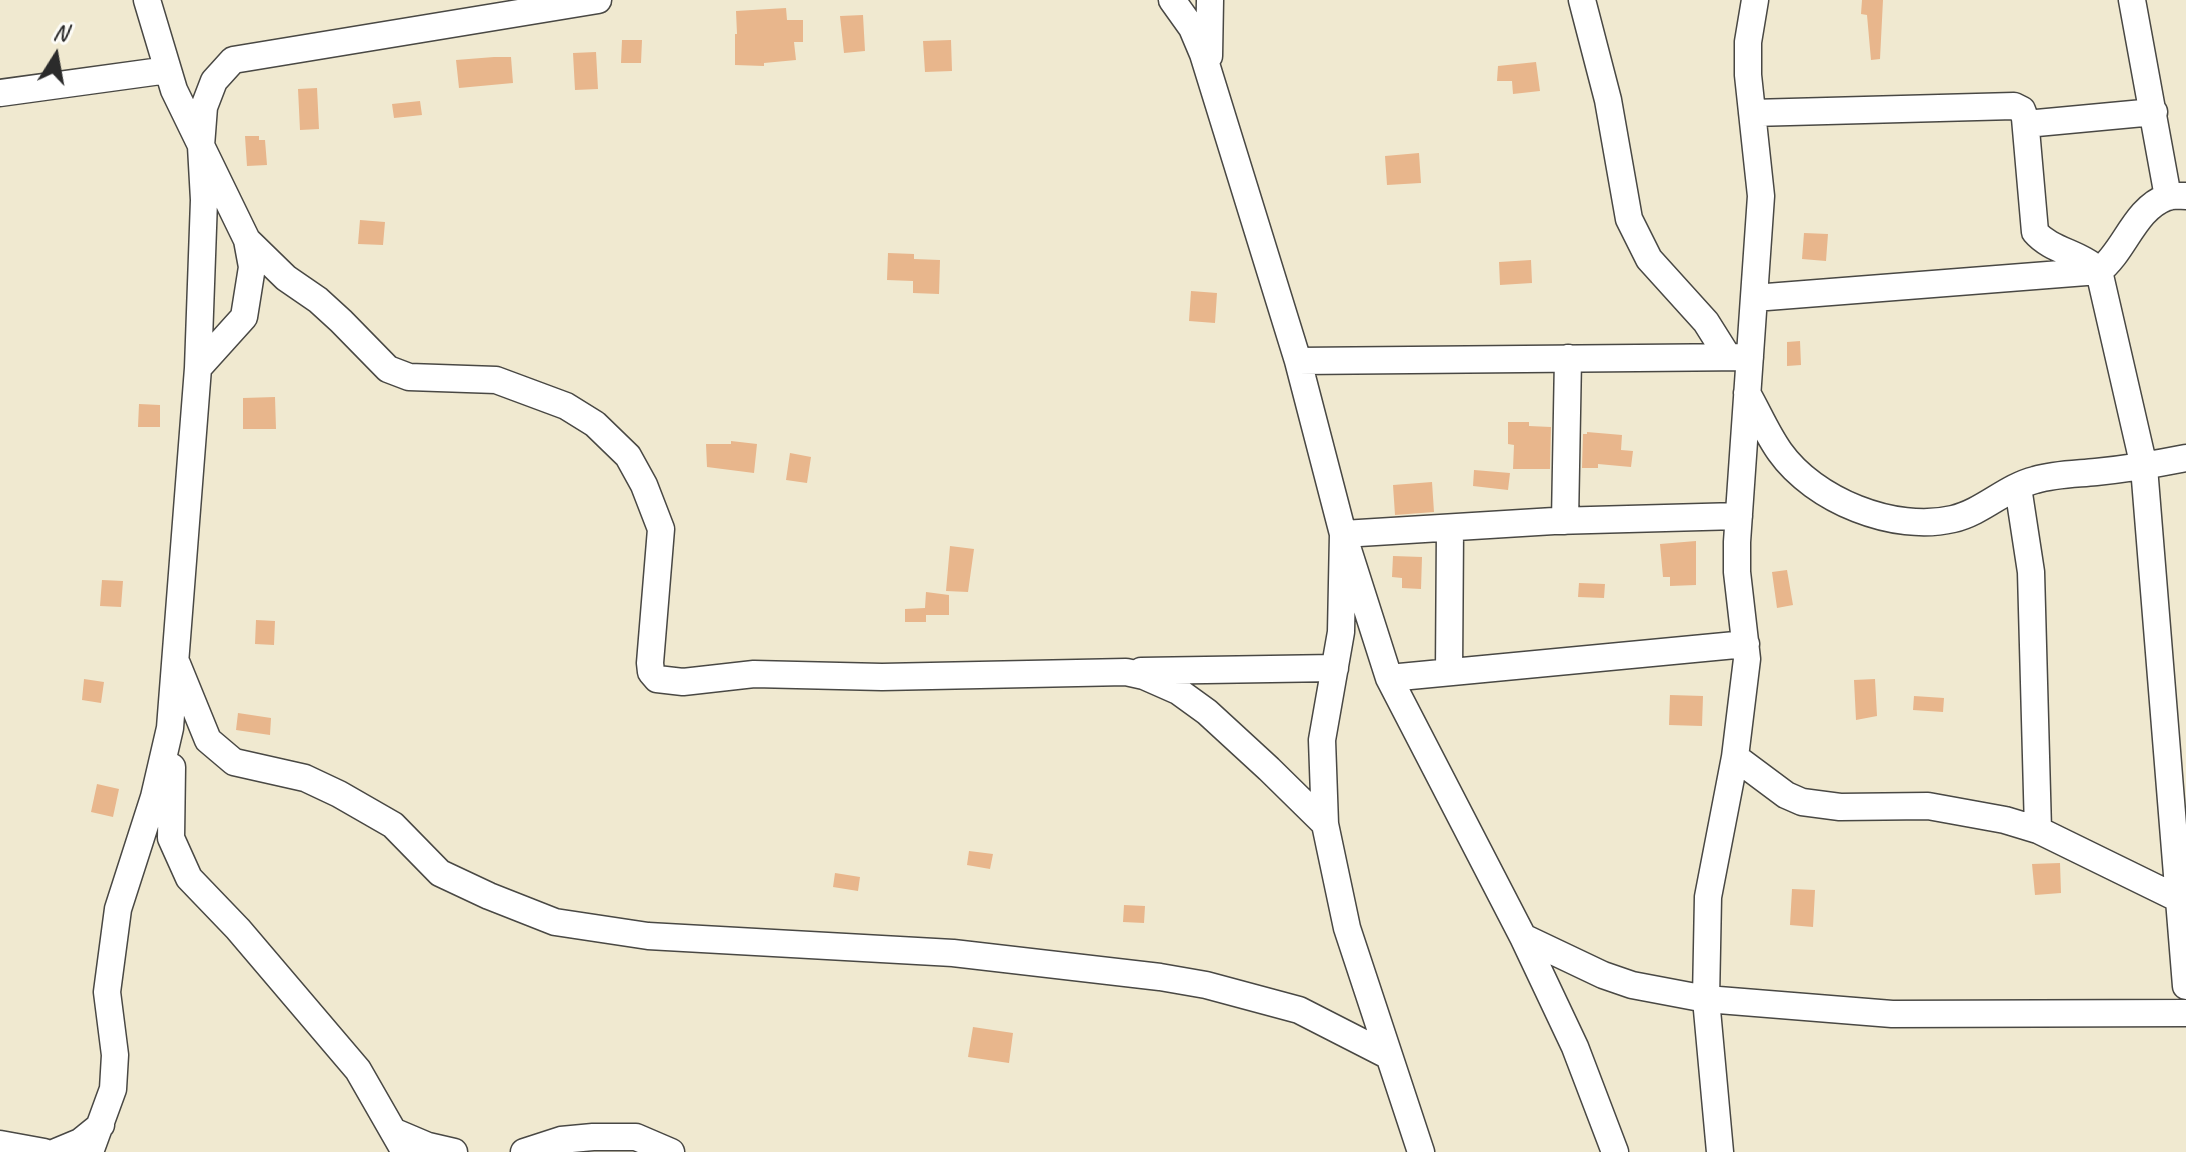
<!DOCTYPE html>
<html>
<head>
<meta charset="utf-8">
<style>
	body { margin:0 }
	#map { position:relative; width:2186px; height:1152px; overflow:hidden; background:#f0e9d0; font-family:Caveat,sans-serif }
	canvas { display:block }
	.north { position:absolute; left:16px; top:16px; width:80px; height:80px; -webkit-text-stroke:6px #fdfcf7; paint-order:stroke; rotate:11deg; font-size:22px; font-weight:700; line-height:32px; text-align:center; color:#2b2b2b }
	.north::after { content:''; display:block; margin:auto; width:28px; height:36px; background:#2b2b2b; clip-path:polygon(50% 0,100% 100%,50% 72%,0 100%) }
</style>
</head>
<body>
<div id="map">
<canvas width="2186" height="1152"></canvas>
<div class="north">N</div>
</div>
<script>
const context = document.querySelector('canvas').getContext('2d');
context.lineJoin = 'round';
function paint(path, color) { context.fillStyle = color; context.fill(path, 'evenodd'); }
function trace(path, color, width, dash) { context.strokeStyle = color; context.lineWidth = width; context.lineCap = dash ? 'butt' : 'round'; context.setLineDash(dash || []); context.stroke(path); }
paint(new Path2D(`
	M1862,0H1883L1880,59L1871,60L1867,15L1861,14Z
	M786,8L787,20H803V42H794L796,60L764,63V66L735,65V34H737L736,11Z
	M863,15L865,51L844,53L840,16Z
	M622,40H642L641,63H621Z
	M951,40L952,71L925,72L923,41Z
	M596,52L598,89L575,90L573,53Z
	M494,57H511L513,83L459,88L456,60Z
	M1536,62L1540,91L1513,94L1512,81H1497L1498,66Z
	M317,88L319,129L300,130L298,89Z
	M420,101L422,115L394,118L392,104Z
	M245,136H259V140H265L267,165L247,166Z
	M1419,153L1421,183L1387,185L1385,156Z
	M360,220L385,222L383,245L358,244Z
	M1804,233L1828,234L1826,261L1802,259Z
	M888,253L914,254V259L940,260L939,294L913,293V281L887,280Z
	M1531,260L1532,283L1500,285L1499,262Z
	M1191,291L1217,293L1215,323L1189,321Z
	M1800,341L1801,365L1787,366V342Z
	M275,397L276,429H243V398Z
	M139,404L160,405V427H138Z
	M1508,422H1529V426L1551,427L1550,469H1513L1514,445L1508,444Z
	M1587,432L1622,435L1621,450L1633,451L1631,467L1598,464V468H1582L1583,434H1587Z
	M731,441L757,444L754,473L707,467L706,444H731Z
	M790,453L811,457L807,483L786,480Z
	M1474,470L1510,473L1508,490L1473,486Z
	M1432,482L1434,512L1395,515L1393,485Z
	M1696,541V585L1670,586V577H1663L1660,544Z
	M950,546L974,549L968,592L946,591Z
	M1393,556L1422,557L1421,589L1402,588V578L1392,577Z
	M1787,570L1793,605L1777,608L1772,572Z
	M102,580L123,581L121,607L100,606Z
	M1579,583L1605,584L1604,598L1578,597Z
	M926,592L949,595V615H926V622H905V609L925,608Z
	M256,620L275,621L274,645L255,644Z
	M84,679L104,682L101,703L82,700Z
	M1875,679L1877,716L1856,720L1854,680Z
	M1670,695L1703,696L1702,726L1669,725Z
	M1914,696L1944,698L1943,712L1913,710Z
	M238,713L271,718L270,735L236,730Z
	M97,784L119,789L113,817L91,812Z
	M969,851L993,854L990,869L967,865Z
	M2060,863L2061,893L2035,895L2032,864Z
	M835,873L860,877L858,891L833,887Z
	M1792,889L1815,890L1813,927L1790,925Z
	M1124,905L1145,906L1144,923L1123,922Z
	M973,1027L1013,1033L1009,1063L968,1057Z`), '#e8b68c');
const minor = new Path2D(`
	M1172,0L1192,28L1203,54L1298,361L1343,534L1389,678L1523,937L1575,1047L1615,1152
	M1582,0L1608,100L1629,219L1649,259L1706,322L1728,357
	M2132,0L2168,197
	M1209,56L1210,0
	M0,93L168,70
	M1752,113L2014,106L2022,110L2025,118L2035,232C2051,251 2081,253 2099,271L2144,467L2186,986
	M2026,124L2154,112
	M247,240L286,278L318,300L341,321L388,369L409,377L496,380L566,406L595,424L628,456L644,485L661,529L650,663L651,672L657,679L683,682L754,674L882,677L1126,672L1144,676L1178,691L1207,712L1269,769L1325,824
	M1754,298L2099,271C2125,251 2134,209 2167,197C2172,195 2180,196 2186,196
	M1298,361L1750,357
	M198,368L204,200L201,146L204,107L214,81L233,60L598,0
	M1747,393C1758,412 1767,434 1780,452C1814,500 1894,533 1953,519C1983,512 2006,487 2035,480C2055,474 2076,474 2096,472C2127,469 2156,464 2186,458
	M2018,487L2031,572L2038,830
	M1565,521L1568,358
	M177,664L208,740L234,762L305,778L339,794L393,825L440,873L489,896L555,922L648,936L953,953L1160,977L1206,985L1299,1010L1389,1056
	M1141,671L1335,668
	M1449,672L1450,529
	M1389,678L1746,644
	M1735,757L1786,795L1802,802L1840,807L1928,806L2005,820L2038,830L2179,899
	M172,767L171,838L189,878L238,929L358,1070L405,1152
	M1523,937L1603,975L1632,985L1706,999L1892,1014L2186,1013
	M395,1132L428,1146L454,1152
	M0,1144L44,1152
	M56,1152L80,1142L101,1125
	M90,1152L113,1089L115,1055L107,992L118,909L154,797L170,728L198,368L244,317L252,267L247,240L174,90L147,0
	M524,1152L561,1140L593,1137H636L671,1152
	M1421,1152L1347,928L1325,824L1322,740L1341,632L1343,534L1554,521L1739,516
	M1720,1152L1706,999L1708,897L1735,757L1747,659L1737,572V542L1761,196L1748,75V42L1755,0`);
trace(minor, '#494844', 29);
trace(minor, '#fff', 26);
</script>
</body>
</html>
